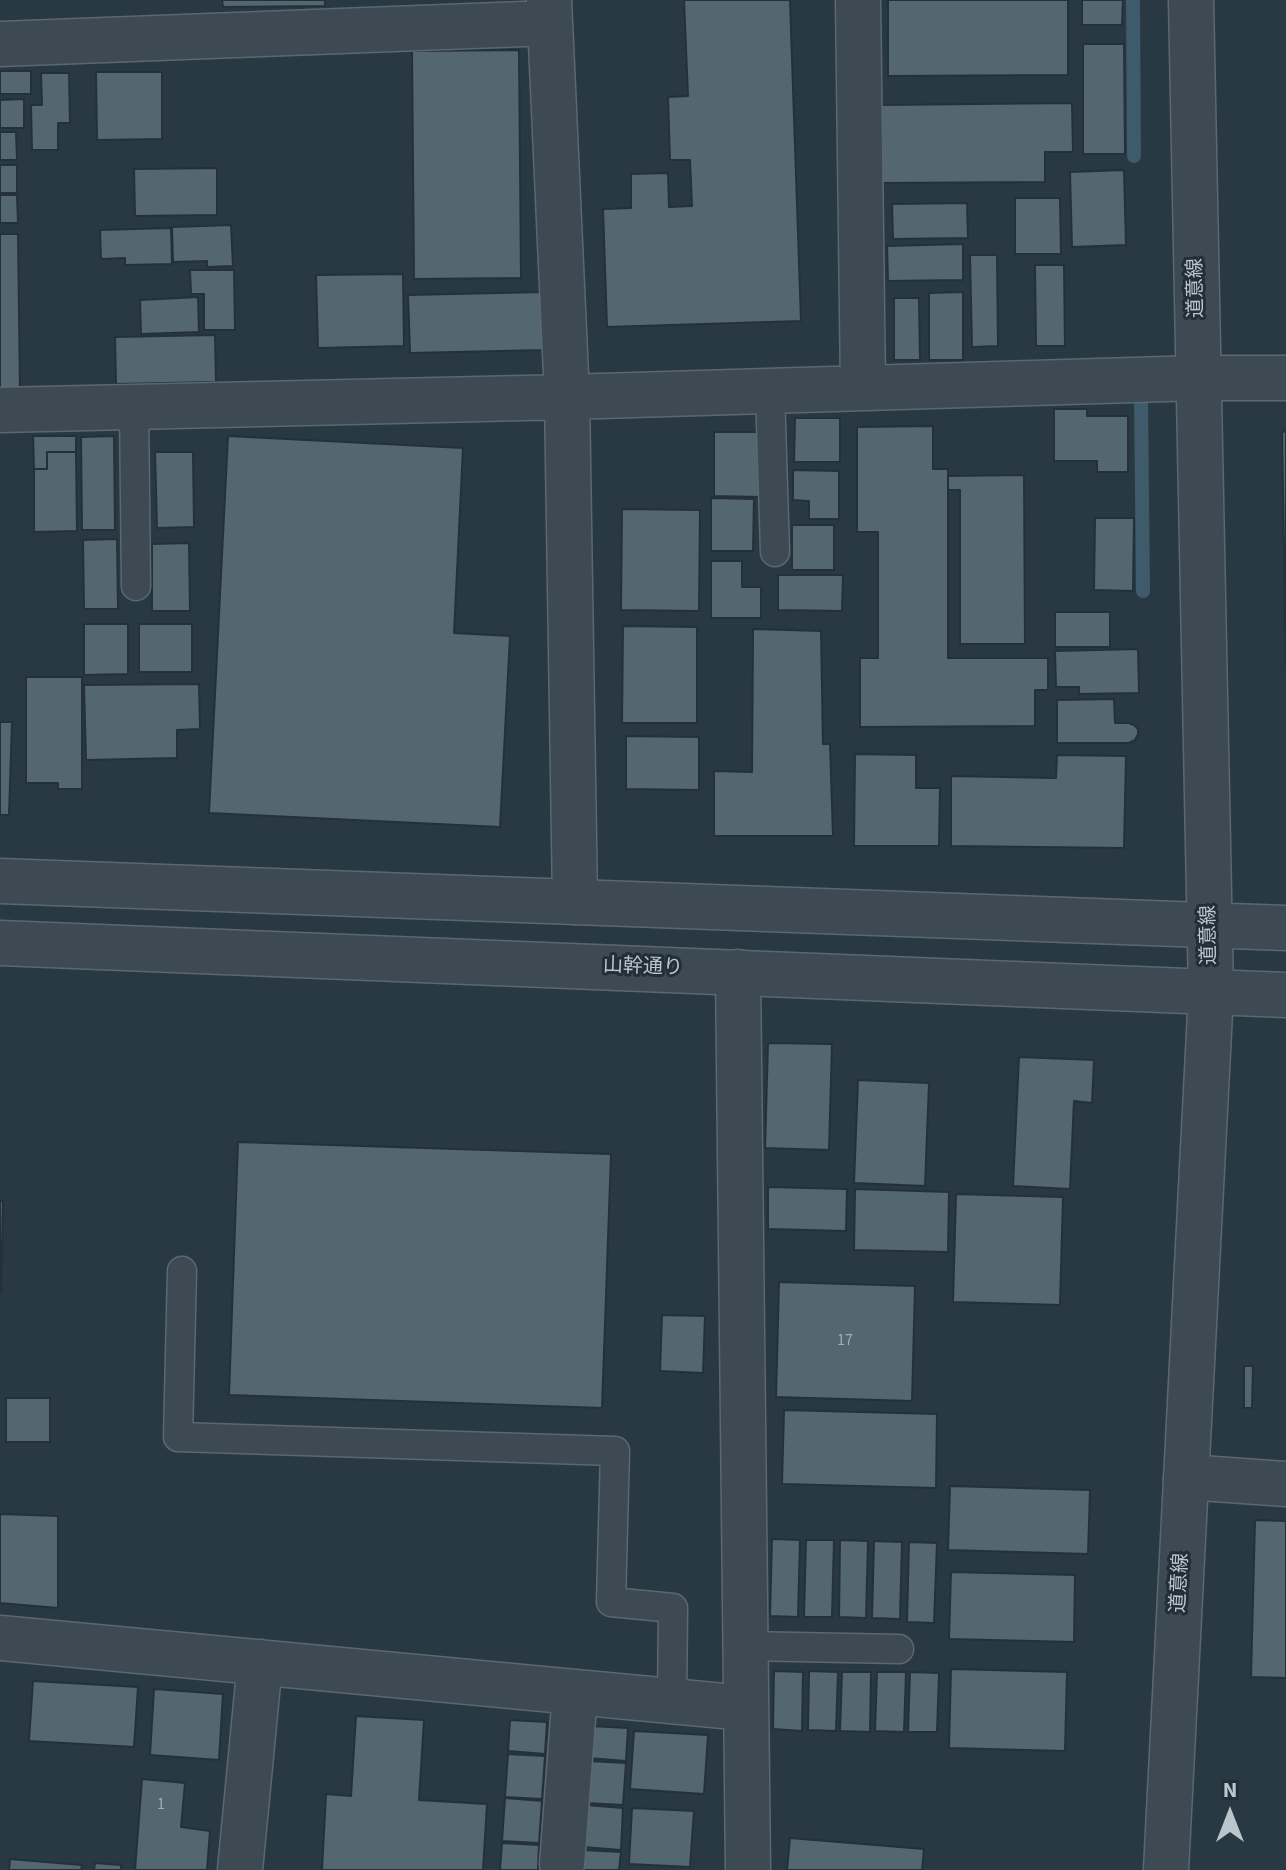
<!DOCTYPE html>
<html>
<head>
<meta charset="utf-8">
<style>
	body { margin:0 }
	#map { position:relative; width:1286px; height:1870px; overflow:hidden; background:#293943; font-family:"Source Sans 3",sans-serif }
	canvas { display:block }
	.north { position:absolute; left:1190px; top:1774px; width:80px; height:80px; -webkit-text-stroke:6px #222f38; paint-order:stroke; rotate:0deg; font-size:22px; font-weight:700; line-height:32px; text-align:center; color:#bac5cc }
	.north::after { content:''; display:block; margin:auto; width:28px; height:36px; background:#bac5cc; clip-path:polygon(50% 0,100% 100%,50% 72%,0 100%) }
</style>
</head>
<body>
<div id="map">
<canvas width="1286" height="1870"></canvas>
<div class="north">N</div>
</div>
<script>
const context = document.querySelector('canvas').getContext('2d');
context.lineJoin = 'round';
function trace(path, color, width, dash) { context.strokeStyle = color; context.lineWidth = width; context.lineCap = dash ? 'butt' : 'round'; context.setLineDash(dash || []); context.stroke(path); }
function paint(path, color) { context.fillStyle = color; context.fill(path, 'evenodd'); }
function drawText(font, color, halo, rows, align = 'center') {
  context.font = font + ' "Source Sans 3","Noto Sans JP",sans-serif'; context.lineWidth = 6; context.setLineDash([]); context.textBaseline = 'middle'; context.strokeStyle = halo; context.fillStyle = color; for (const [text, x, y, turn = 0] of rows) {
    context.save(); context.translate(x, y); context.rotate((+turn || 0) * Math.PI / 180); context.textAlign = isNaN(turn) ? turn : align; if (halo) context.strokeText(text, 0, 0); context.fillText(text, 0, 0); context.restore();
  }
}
trace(new Path2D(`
	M1133,0L1134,156
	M1141,399L1143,591`), '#3f5a6b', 14);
const building = new Path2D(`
	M222,0H325V6L223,7Z
	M684,0H790L801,321L607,327L603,209L631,208V174L668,173L669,207L692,206L690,160H670L668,97L688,96Z
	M888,0H1068V75L888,76Z
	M1082,0H1123L1122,25H1082Z
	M1083,44H1124L1125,154H1083Z
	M519,50L521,278L414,279L412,51Z
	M0,71H31V94H0Z
	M96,72H162V139L97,140Z
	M41,73H69L70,123H58V150H32L31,105H42Z
	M24,99V128H0V100Z
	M1072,103L1073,152H1045V182L881,183L880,105Z
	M0,132H16L17,160H0Z
	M0,165H17V193H0Z
	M217,168V215L135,216L134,169Z
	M1124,170L1126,245L1072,247L1070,172Z
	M0,195H17L18,223H0Z
	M1015,198H1060L1061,254H1015Z
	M967,203L968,238L893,239L892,204Z
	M231,225L233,266L207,267V261L173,262L172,227Z
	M171,228L172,264L125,265V258L101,259L100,230Z
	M0,234H18L20,391H0Z
	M963,244V280L888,281L887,246Z
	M970,255H997L998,346L972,347Z
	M1035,265H1064L1065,346H1036Z
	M190,270H234L235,330H204V294H191Z
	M403,274L404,346L318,348L316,275Z
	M544,292L546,350L410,353L408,295Z
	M963,292V360H929V293Z
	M198,297L199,332L141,334L140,300Z
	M894,298H919L920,360H894Z
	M215,335L216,382L116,384L115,337Z
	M1054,409H1087V416H1128V472H1097V461H1054Z
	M795,418H840V462H794Z
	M933,426V469H948V658H1048V690H1035V726L860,727V658H878V532H857V427Z
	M1286,430V667L1282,433Z
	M714,432H762L761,497L714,496Z
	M33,436H76V452H47V469H34Z
	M114,436L115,530H82L81,437Z
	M228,436L463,448L454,633L510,636L500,827L209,813Z
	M47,452H76L77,531L34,532V469H47Z
	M155,452H193L194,527L157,528Z
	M793,470L839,471V519H809V501L793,500Z
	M1024,475L1025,644H960V490H948V476Z
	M711,498L754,499L753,551H711Z
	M622,509L700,510L699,611L621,610Z
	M1095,518H1134L1133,591L1094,590Z
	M792,525H834V570H792Z
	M117,539L118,609H84L83,540Z
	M189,543L190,611H152V544Z
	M711,561H742V587H761V618H711Z
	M778,575H843L842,611L778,610Z
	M1055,612H1110V647H1055Z
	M84,624H128V674L84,675Z
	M139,624H192V672H139Z
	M623,626L697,627V723H622Z
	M753,629L821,631L823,744H830L833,836H714V771L752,772Z
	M1138,649L1139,693L1079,694V687H1056L1055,651Z
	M26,677H82V789H58V783H26Z
	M199,684L200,729L177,730V758L86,760L84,685Z
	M1114,699L1115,723H1129L1134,725L1138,729V734L1135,740L1129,743H1057V700Z
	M0,722H12L9,815H0Z
	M626,736L699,737V790L626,789Z
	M855,754L916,755V788H940L939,846H854Z
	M1057,755L1126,756L1124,848L951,846V776L1056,778Z
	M768,1043L832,1044L829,1150L765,1148Z
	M1019,1057L1094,1060L1092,1103L1074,1101L1070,1189L1013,1186Z
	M858,1080L929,1083L925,1186L854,1183Z
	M238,1142L611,1154L602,1408L229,1395Z
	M768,1187L847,1189L846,1231L768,1229Z
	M855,1189L949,1192L948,1252L854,1250Z
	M956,1194L1063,1197L1060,1305L953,1302Z
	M0,1201H3L1,1293H0Z
	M779,1282L915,1286L912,1401L776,1397Z
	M662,1315L705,1316L703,1373L660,1371Z
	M1244,1366H1253L1252,1408H1244Z
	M6,1398H50V1442H6Z
	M784,1410L937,1414L936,1488L782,1484Z
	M950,1486L1090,1490L1088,1554L948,1550Z
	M0,1514L58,1516V1608L0,1603Z
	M1255,1520L1286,1521V1678L1251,1677Z
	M772,1539L800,1540L798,1617L770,1616Z
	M806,1540H834L832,1617H804Z
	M840,1540L868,1541L866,1618L839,1617Z
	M874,1541L902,1542L900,1619L872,1618Z
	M909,1542L937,1543L934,1623L907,1622Z
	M951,1572L1075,1575L1074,1642L949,1639Z
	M951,1669L1067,1672L1065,1751L949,1748Z
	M774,1671L803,1672L802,1731L773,1729Z
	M809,1671L838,1672L836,1731L808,1730Z
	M842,1672H871L870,1732L840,1731Z
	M877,1672H906L904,1732L875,1731Z
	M910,1672L939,1673L937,1732H908Z
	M33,1681L138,1687L134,1747L29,1741Z
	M154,1689L223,1694L219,1760L150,1755Z
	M356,1716L424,1720L419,1800L487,1804L483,1870H322L326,1794L351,1796Z
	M510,1720L547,1722L545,1754L508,1751Z
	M590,1726L628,1728L626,1761L588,1758Z
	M634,1731L708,1735L704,1794L630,1789Z
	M508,1754L545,1756L542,1799L505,1797Z
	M588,1761L626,1763L623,1805L586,1803Z
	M142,1779L185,1783L181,1827L210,1831L207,1870H135Z
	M505,1798L542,1801L539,1843L502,1841Z
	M586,1805L623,1808L621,1850L583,1847Z
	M632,1808L694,1811L690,1867L629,1864Z
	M790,1838L924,1849L922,1870H787Z
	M502,1843L539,1845L538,1870H500Z
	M583,1850L621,1852L619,1870H582Z
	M10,1859L82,1865L81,1870H9Z
	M95,1863L121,1865V1870H94Z`);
paint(building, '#546670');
trace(building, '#24313a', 2);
const service = new Path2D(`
	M770,391L775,552
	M134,407L136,586
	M182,1271L178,1437L615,1451L611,1602L673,1608L672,1701
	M744,1646L899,1649`);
const minor = new Path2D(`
	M549,0L567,397L575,902
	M858,0L863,388
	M0,44L550,23
	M0,410L567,397L1199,378H1286
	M738,972L748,1870
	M1186,1477L1286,1484
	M0,1638L745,1708
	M562,1864L575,1692
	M240,1870L260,1662`);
const tertiary = new Path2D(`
	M0,881L1286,928
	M0,943L1286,995
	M1166,1870L1211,993L1191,0`);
trace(service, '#5b6870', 31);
trace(minor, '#5b6870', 47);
trace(tertiary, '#5b6870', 47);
trace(service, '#3d4a53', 28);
trace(minor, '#3d4a53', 44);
trace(tertiary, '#3d4a53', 44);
drawText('16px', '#a0adb5', null, [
	["17",845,1341],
	["1",161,1805]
]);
drawText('20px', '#bac5cc', '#222f38', [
	["道意線",1197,288,-91],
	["道意線",1210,935,-91],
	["山幹通り",643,968,2],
	["道意線",1181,1583,-87]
]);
</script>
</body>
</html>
